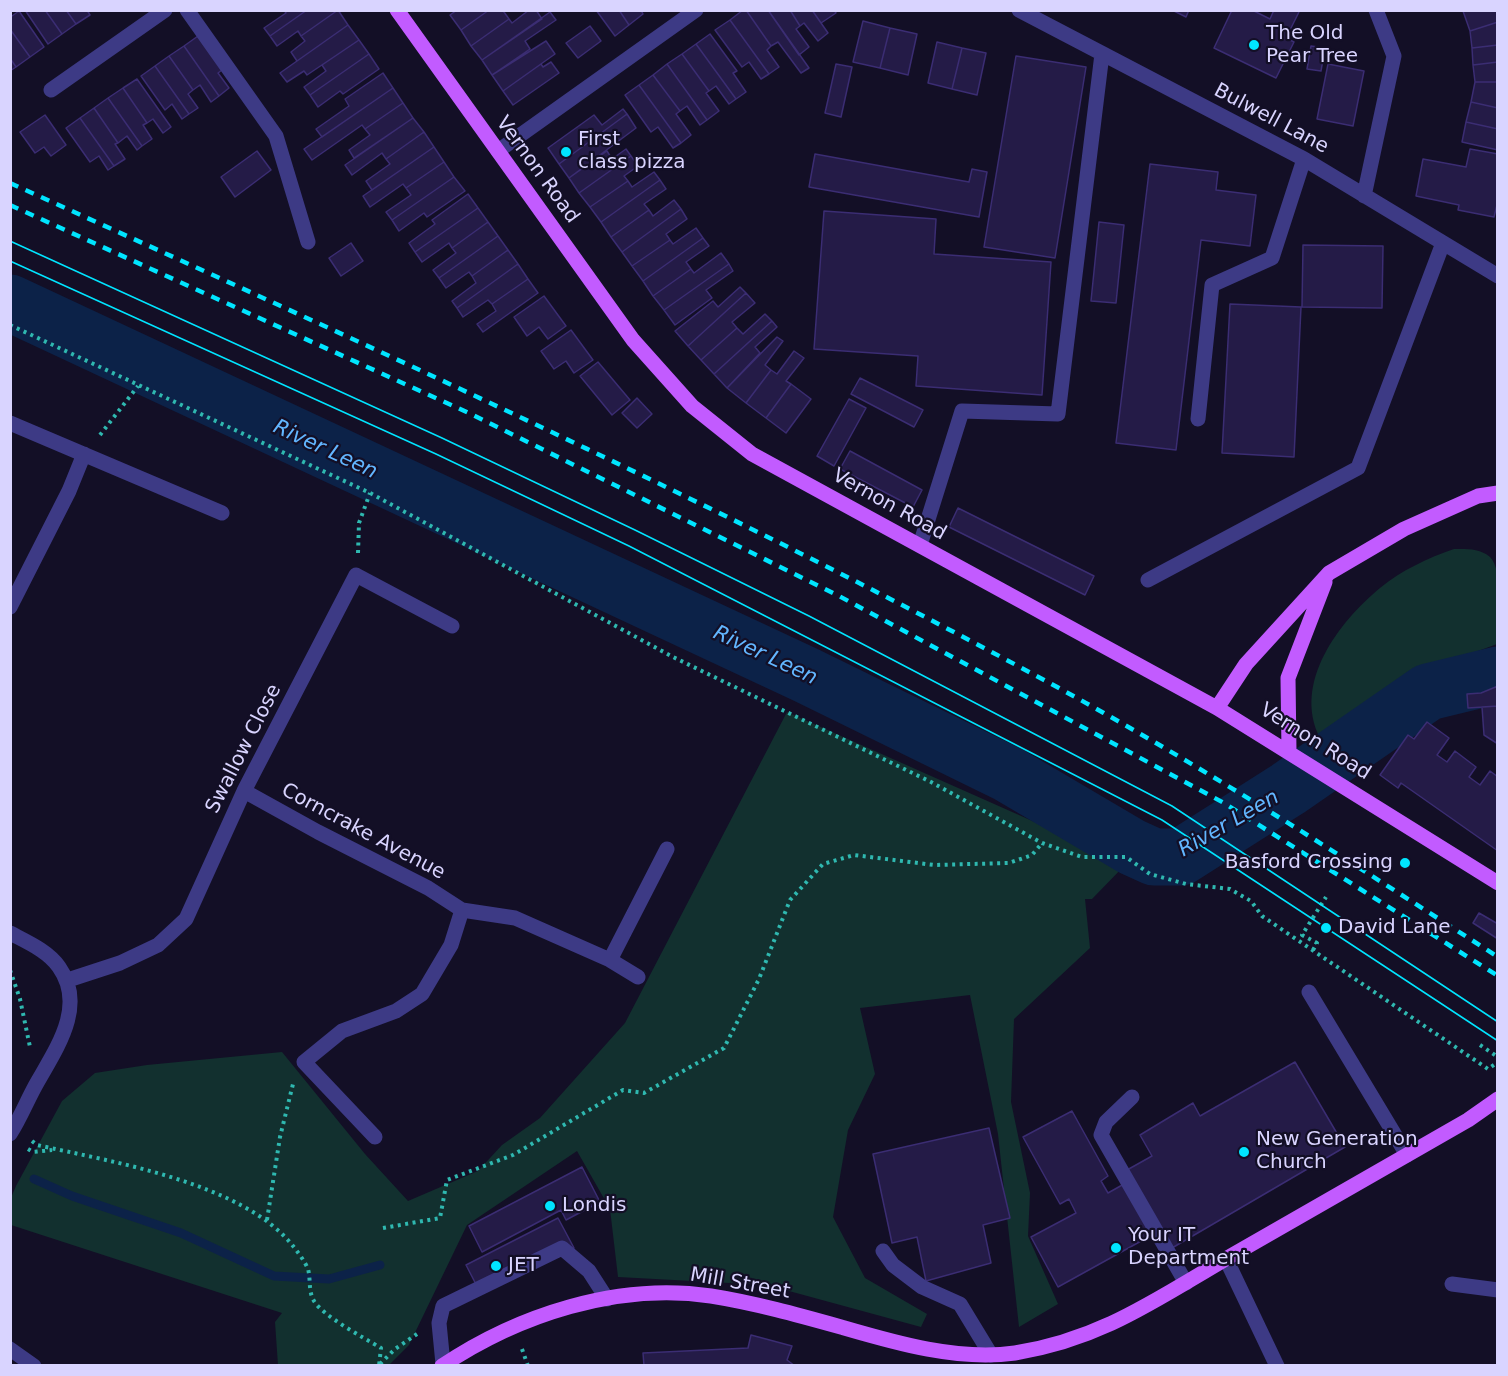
<!DOCTYPE html>
<html>
<head>
<meta charset="utf-8">
<style>
	body { margin:0 }
	#map { position:relative; width:1508px; height:1376px; overflow:hidden; background:#130f26; font-family:"DejaVu Sans",sans-serif }
	canvas { display:block }
	.frame { position:absolute; inset:0; border:12px solid #d9d4ff; pointer-events:none }
</style>
</head>
<body>
<div id="map">
<canvas width="1508" height="1376"></canvas>
<div class="frame"></div>
</div>
<script>
const context = document.querySelector('canvas').getContext('2d');
context.lineJoin = 'round';
function paint(path, color) { context.fillStyle = color; context.fill(path, 'evenodd'); }
function trace(path, color, width, dash) { context.strokeStyle = color; context.lineWidth = width; context.lineCap = dash ? 'butt' : 'round'; context.setLineDash(dash || []); context.stroke(path); }
function drawText(font, color, halo, rows, align = 'center') {
  context.font = font + ' "DejaVu Sans",sans-serif'; context.lineWidth = 4.5; context.setLineDash([]); context.textBaseline = 'middle'; context.strokeStyle = halo; context.fillStyle = color; for (const [text, x, y, turn = 0] of rows) {
    context.save(); context.translate(x, y); context.rotate((+turn || 0) * Math.PI / 180); context.textAlign = isNaN(turn) ? turn : align; if (halo) context.strokeText(text, 0, 0); context.fillText(text, 0, 0); context.restore();
  }
}
paint(new Path2D(`
	M1454,549C1465,549 1480,548 1490,557C1504,570 1498,625 1497,644L1419,673L1320,738C1292,683 1339,622 1380,588C1402,570 1428,558 1454,549Z
	M787,712L1127,863L1092,899H1085L1090,948L1014,1019L1011,1102L1030,1193L1028,1236L1058,1304L1019,1327L998,1134L970,995L860,1008L875,1074L848,1130L833,1217L865,1278L927,1314L921,1327L767,1285L618,1277L610,1209L577,1151L467,1225L409,1345L389,1365H278L275,1322L282,1313L11,1225L10,1200L16,1186L62,1101L95,1073L147,1065L282,1052L365,1154L408,1201L478,1171L502,1145L540,1118L625,1023Z`), '#12302f');
trace(new Path2D(`
	M34,1179L72,1196L181,1233L274,1276L329,1279L380,1265`), '#0c2248', 9);
trace(new Path2D(`
	M10,303L806,675L1008,774L1132,847L1154,857H1181L1288,789L1428,692L1498,675`), '#0c2248', 57);
const building = new Path2D(`
	M25,10H45L62,34L48,44Z
	M45,10H66L76,24L62,34Z
	M66,10H87L90,15L76,24Z
	M284,10H307L270,36L264,28L286,13Z
	M307,10H338L301,36L298,31L277,46L270,36Z
	M338,10L348,25L297,61L291,52L305,41L301,36Z
	M457,10H489L461,30L450,15Z
	M489,10H506L504,12L509,19L471,46L461,30Z
	M529,10H536L542,19L482,60L471,46L509,19L512,23Z
	M596,10H619L629,25L615,36Z
	M619,10H641L643,14L629,25Z
	M743,10H746L771,46L767,50L779,67L769,74L730,20Z
	M746,10H768L809,68L801,73L778,42L771,46Z
	M768,10H790L800,26L796,29L809,47L799,55Z
	M790,10H812L828,33L818,41L804,23L800,26Z
	M812,10H834L836,13L821,23Z
	M1172,10H1189L1186,17Z
	M1232,10H1252L1270,19L1274,10H1300L1286,38L1294,42L1276,78L1214,48Z
	M1498,10V22L1470,31L1463,11Z
	M19,11L44,47L30,57L10,29V14L12,16Z
	M550,12L556,20L525,41L530,49L492,75L482,60Z
	M730,20L769,74L761,79L749,62L742,67L715,30Z
	M863,21L890,28L880,68L853,62Z
	M1498,22V45L1472,48L1470,31Z
	M348,25L359,40L307,75L304,71L287,82L280,73Z
	M590,26L601,41L578,58L566,43Z
	M890,28L917,34L908,75L880,68Z
	M10,29L30,57L16,67L10,58Z
	M710,34L737,71L733,73L746,92L736,99L696,44Z
	M198,36L222,70L218,73L229,88L219,96L184,46Z
	M359,40L369,54L310,95L304,87L326,71L322,65Z
	M546,41L555,54L503,91L492,75Z
	M937,42L962,48L952,89L928,83Z
	M696,44L736,99L729,104L716,86L709,91L682,54Z
	M1498,45V62L1473,65L1472,48Z
	M184,46L219,96L211,102L200,85L193,90L169,56Z
	M1311,46L1325,48L1321,71L1307,69Z
	M962,48L986,53L977,95L952,89Z
	M369,54L379,69L343,94L340,91L318,107L310,95Z
	M682,54L709,91L706,93L719,111L707,120L667,64Z
	M169,56L193,90L188,94L198,108L189,114L155,66Z
	M1016,56L1086,67L1055,258L984,247Z
	M10,58L16,67L10,71Z
	M551,62L559,73L513,105L503,91L541,64L543,67Z
	M1498,62V82H1475L1473,65Z
	M667,64L707,120L700,125L687,106L680,111L653,75Z
	M836,64L852,67L841,117L825,113Z
	M1328,64L1364,71L1353,126L1317,119Z
	M155,66L189,114L182,119L172,104L165,110L141,76Z
	M383,73L393,88L322,137L316,129L349,106L345,99Z
	M653,75L680,111L676,114L691,135L681,143L639,85Z
	M137,79L171,127L163,133L153,119L147,123L123,88Z
	M1475,82H1498V108L1471,102Z
	M639,85L681,143L673,148L658,127L651,132L625,95Z
	M123,88L147,123L143,125L152,139L142,146L108,98Z
	M393,88L403,103L365,129L362,125L312,160L304,149Z
	M108,98L142,146L137,150L127,136L118,143L94,108Z
	M1471,102L1498,108V129L1466,122Z
	M403,103L413,118L354,158L349,150L370,135L365,129Z
	M94,108L118,143L115,144L125,159L114,166L80,118Z
	M623,109L627,114L559,164L548,148L594,115L602,125Z
	M627,114L636,128L569,178L559,164Z
	M45,115L66,145L51,156L44,147L35,153L20,132Z
	M80,118L114,166L108,170L99,156L90,162L66,128Z
	M413,118L424,132L386,159L382,153L352,175L345,165Z
	M1466,122L1498,129V150L1462,142Z
	M424,132L434,147L372,190L366,181L390,164L386,159Z
	M434,147L444,162L406,188L403,184L370,207L363,196Z
	M626,149L631,156L579,193L569,178L607,151L612,159Z
	M1470,149L1498,154V201L1494,217L1458,210L1459,205L1416,196L1423,159L1466,167Z
	M257,151L271,170L235,197L221,177Z
	M815,154L969,182L972,169L987,172L979,217L809,187Z
	M631,156L638,166L624,176L628,181L590,207L579,193Z
	M444,162L454,177L392,220L386,212L411,195L406,188Z
	M1150,164L1218,172L1216,190L1256,195L1250,246L1201,240L1176,450L1116,443Z
	M654,172L660,180L601,222L590,207L628,181L632,187Z
	M454,177L465,191L427,217L424,213L399,231L392,220Z
	M660,180L666,189L644,204L649,210L611,237L601,222Z
	M468,194L478,208L415,252L409,243L435,224L432,220Z
	M674,200L681,209L622,252L611,237L649,210L653,216Z
	M478,208L488,222L452,248L449,243L422,262L415,252Z
	M681,209L687,219L666,234L670,240L632,266L622,252Z
	M824,211L936,219L934,254L1051,262L1042,395L916,386L918,356L814,349Z
	M488,222L498,236L439,278L433,270L456,253L452,248Z
	M1099,222L1124,225L1116,303L1091,301Z
	M696,228L703,238L643,281L632,266L670,240L673,244Z
	M498,236L508,250L472,276L469,272L446,288L439,278Z
	M703,238L709,246L686,262L691,269L653,296L643,281Z
	M351,243L363,261L341,276L329,258Z
	M1303,245L1383,246L1382,308L1302,307Z
	M508,250L518,264L457,308L452,301L476,283L472,276Z
	M721,253L729,264L664,310L653,296L691,269L694,273Z
	M518,264L528,279L492,304L488,300L463,317L457,308Z
	M729,264L733,271L706,290L712,298L675,325L664,310Z
	M528,279L538,293L483,332L477,324L496,311L492,304Z
	M740,287L746,293L688,346L675,331L713,301L718,307Z
	M746,293L755,303L732,322L737,328L701,360L688,346Z
	M544,296L566,326L548,339L539,327L527,336L514,317Z
	M1230,304L1301,307L1294,457L1222,453Z
	M765,314L772,321L714,374L701,360L737,328L743,334Z
	M772,321L777,327L755,347L760,353L727,388L714,374Z
	M571,330L593,360L574,373L566,361L554,369L541,351Z
	M777,337L783,341L765,365L771,370L746,403L727,388Z
	M794,351L804,358L786,381L791,384L766,418L746,403L771,370L777,374Z
	M598,362L630,400L612,415L580,376Z
	M860,378L923,410L914,427L851,394Z
	M791,384L811,399L786,433L766,418Z
	M637,398L652,414L637,428L622,413Z
	M849,399L866,408L834,466L817,456Z
	M850,451L922,490L913,507L840,469Z
	M958,508L1094,576L1085,595L949,527Z
	M1498,686V706L1468,708L1467,694L1481,693Z
	M1498,706V744L1484,735L1482,707Z
	M1427,722L1449,738L1437,755L1447,762L1455,751L1476,767L1469,777L1480,785L1490,771L1498,777V851L1401,783L1398,788L1380,775L1408,735L1414,739Z
	M1479,913L1498,924V939L1473,923Z
	M1295,1062L1345,1147L1172,1248L1127,1170L1152,1156L1140,1135L1193,1103L1200,1116Z
	M1072,1111L1108,1176L1101,1181L1108,1193L1124,1184L1152,1235L1058,1287L1031,1237L1076,1213L1069,1199L1060,1204L1023,1137Z
	M989,1128L1010,1218L983,1225L991,1263L926,1281L917,1237L892,1243L873,1154Z
	M582,1167L600,1202L566,1220L561,1210L482,1252L469,1226Z
	M558,1218L574,1248L481,1294L466,1265Z
	M751,1335L792,1346L787,1360L795,1366H644L643,1353L748,1348Z`);
paint(building, '#241b47');
trace(building, '#3b2d73', 1.5);
trace(new Path2D(`
	M10,325L370,493L673,657L931,782L1042,843L1082,857H1126L1150,874L1186,884L1230,889L1251,901L1262,916L1488,1069L1498,1062
	M100,435L138,386
	M358,553L359,523L370,493
	M1313,950L1317,943L1302,935L1326,897
	M10,970L20,999L30,1047
	M1480,1045L1498,1057
	M32,1141L37,1145C113,1162 243,1183 293,1246C298,1252 305,1262 308,1269C311,1280 308,1291 314,1301C323,1316 364,1338 381,1348L379,1366
	M28,1149L33,1152L52,1150
	M267,1220L280,1137L293,1084
	M383,1228L440,1218L447,1180L513,1155L623,1090L644,1093L724,1048L759,979L790,900L823,864L854,855L934,865L1009,863L1032,855L1042,843
	M522,1349L528,1366
	M380,1364L395,1349L417,1334`), '#2fb8b0', 4, [3, 4.5]);
trace(new Path2D(`
	M187,10L276,136L308,242
	M1019,10L1304,159L1498,276
	M51,90L165,10
	M498,151L696,10
	M1364,196L1394,56L1376,10
	M1198,419L1212,285L1272,258L1304,159
	M10,423L222,513
	M920,545L962,411L1058,414L1102,54
	M1148,580L1358,468L1443,243
	M10,607L69,491L84,454
	M244,791L318,832L428,888L462,910L515,918L610,960L638,977
	M10,933C27,942 48,951 59,967C86,1005 58,1046 38,1081C28,1098 21,1117 10,1134
	M610,960L667,849
	M68,980L120,963L158,945L186,919L244,791L356,575L452,626
	M1309,992L1407,1155
	M1132,1097L1106,1122L1101,1135L1186,1283
	M375,1137L304,1062L342,1031L396,1011L422,994L451,945L462,910
	M883,1251L893,1265L922,1287L960,1304L991,1355
	M1226,1259L1277,1366
	M1452,1284L1498,1290
	M10,1349L34,1366
	M443,1364L439,1323L443,1306L562,1248L589,1271L607,1299`), '#3d3a85', 15);
trace(new Path2D(`
	M397,10L633,340L692,406L752,454L1217,708L1498,883
	M1217,708L1246,664L1329,573L1404,529L1478,496L1498,493
	M1289,751L1288,678L1325,582
	M442,1366C518,1315 618,1282 711,1296C755,1303 798,1315 841,1327C896,1343 957,1361 1015,1353C1104,1339 1161,1296 1236,1253C1314,1209 1391,1164 1468,1120L1498,1099`), '#c25bff', 15);
trace(new Path2D(`
	M10,241L442,438L635,530L809,616L1172,806L1498,1022
	M10,261L436,454L629,546L1162,820L1498,1041`), '#00e5ff', 1.5);
trace(new Path2D(`
	M10,183C359,341 707,498 1044,680C1200,764 1349,861 1498,957
	M10,205L471,414L839,596L1224,803L1498,976`), '#00e5ff', 4.5, [9, 8]);
for (const [x, y, r, color] of [
	[1254,45,6,"#00e5ff"],
	[566,152,6,"#00e5ff"],
	[1405,863,6,"#00e5ff"],
	[1326,928,6,"#00e5ff"],
	[1244,1152,6,"#00e5ff"],
	[550,1206,6,"#00e5ff"],
	[1116,1248,6,"#00e5ff"],
	[496,1266,6,"#00e5ff"]
]) { const dot = new Path2D(); dot.arc(x, y, r, 0, 2 * Math.PI); context.fillStyle = color; context.fill(dot); trace(dot, '#130f26', 2); }
drawText('20px', '#d9d4ff', '#130f26', [
	["The Old",1266,34],
	["Pear Tree",1266,57],
	["First",578,140],
	["class pizza",578,163],
	["Basford Crossing",1393,863,"right"],
	["David Lane",1338,928],
	["New Generation",1256,1140],
	["Church",1256,1163],
	["Londis",562,1206],
	["Your IT",1128,1236],
	["Department",1128,1259],
	["JET",508,1266]
], 'left');
drawText('20px', '#d9d4ff', '#130f26', [
	["Bulwell Lane",1271,119,28],
	["Vernon Road",537,170,54],
	["Vernon Road",889,505,29],
	["Vernon Road",1315,742,32],
	["Swallow Close",244,749,-63],
	["Corncrake Avenue",363,832,28],
	["Mill Street",740,1284,10]
]);
drawText('italic 21px', '#62b6ff', '#130f26', [
	["River Leen",325,450,25],
	["River Leen",765,656,25],
	["River Leen",1229,824,-30]
]);
</script>
</body>
</html>
